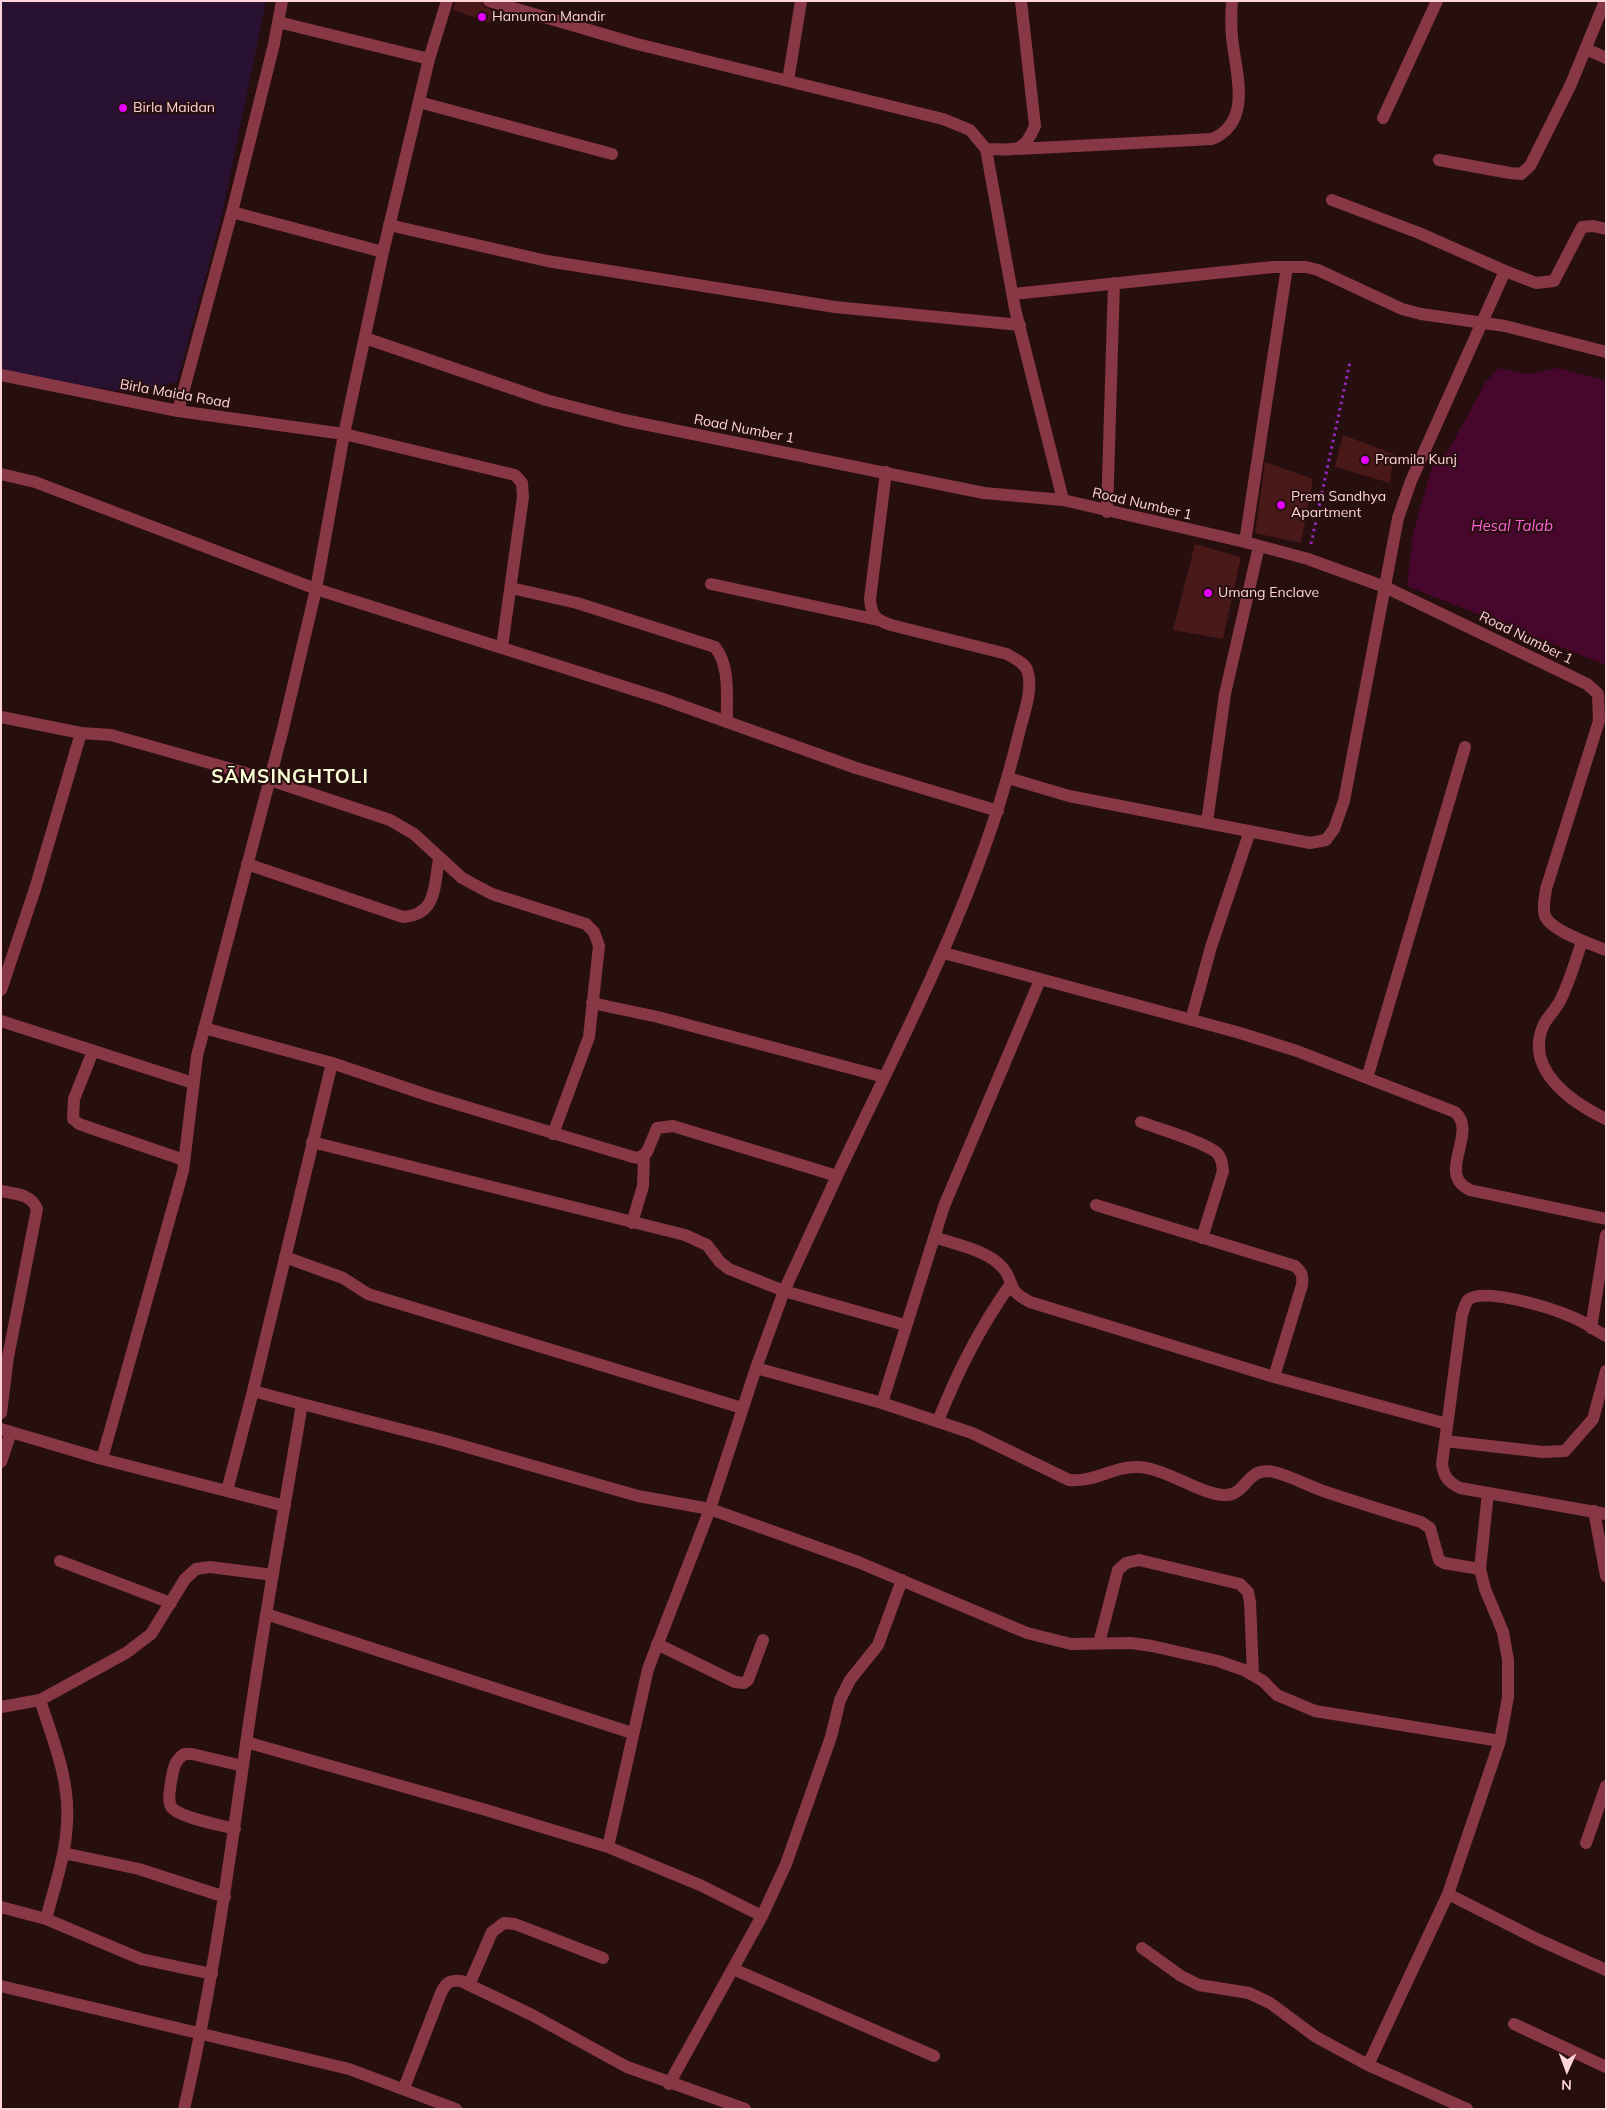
<!DOCTYPE html>
<html>
<head>
<meta charset="utf-8">
<style>
	body { margin:0 }
	#map { position:relative; width:1607px; height:2110px; overflow:hidden; background:#270e0f; font-family:Mulish,sans-serif }
	canvas { display:block }
	.frame { position:absolute; inset:0; border:2px solid #ffd4d8; pointer-events:none }
	.north { position:absolute; left:1542px; top:2045px; width:50px; height:50px; -webkit-text-stroke:4px #270e0f; paint-order:stroke; rotate:182deg; font-size:14px; font-weight:700; line-height:20px; text-align:center; color:#ffd4d8 }
	.north::after { content:''; display:block; margin:auto; width:18px; height:22px; background:#ffd4d8; clip-path:polygon(50% 0,100% 100%,50% 72%,0 100%) }
</style>
</head>
<body>
<div id="map">
<canvas width="1607" height="2110"></canvas>
<div class="frame"></div>
<div class="north">N</div>
</div>
<script>
const context = document.querySelector('canvas').getContext('2d');
context.lineJoin = 'round';
function paint(path, color) { context.fillStyle = color; context.fill(path, 'evenodd'); }
function trace(path, color, width, dash) { context.strokeStyle = color; context.lineWidth = width; context.lineCap = dash ? 'butt' : 'round'; context.setLineDash(dash || []); context.stroke(path); }
function drawText(font, color, halo, rows, align = 'center') {
  context.font = font + ' Mulish,sans-serif'; context.lineWidth = 4; context.setLineDash([]); context.textBaseline = 'middle'; context.strokeStyle = halo; context.fillStyle = color; for (const [text, x, y, turn = 0] of rows) {
    context.save(); context.translate(x, y); context.rotate((+turn || 0) * Math.PI / 180); context.textAlign = isNaN(turn) ? turn : align; if (halo) context.strokeText(text, 0, 0); context.fillText(text, 0, 0); context.restore();
  }
}
paint(new Path2D(`
	M1,1H266L222,215L177,382L132,393L58,382L1,369Z`), '#291131');
paint(new Path2D(`
	M1498,368L1528,374L1559,368L1606,381V665L1407,586L1413,534L1433,463L1448,451L1486,382Z`), '#47072c');
paint(new Path2D(`
	M455,1H481L484,7L495,11L490,23L453,10Z
	M1343,435L1394,454L1390,483L1335,467Z
	M1265,462L1313,479L1301,543L1255,533Z
	M1195,544L1241,557L1223,639L1173,630Z`), '#491919');
trace(new Path2D(`
	M1311,544L1350,362`), '#9629be', 3, [2.5, 4]);
trace(new Path2D(`
	M489,1L637,44L943,119L970,130L986,149L1015,309L1063,500
	M278,22L429,59
	M1586,49L1606,58
	M788,81L801,1
	M419,102L612,154
	M1383,118L1437,1
	M986,149C1014,149 1023,155 1035,126L1021,1
	M1018,149L1212,139C1254,121 1235,71 1232,37C1231,25 1231,13 1232,1
	M1439,160L1510,173L1521,174L1530,166L1571,84L1605,1
	M1332,200L1419,233L1505,271
	M232,212L383,252
	M389,225L547,261L835,307L1020,325
	M1013,294L1273,267H1306L1318,270L1402,309L1421,314L1505,326L1606,352
	M365,338L546,400L624,420L984,493L1063,500L1245,542L1308,559L1385,587L1587,684L1598,694L1599,721L1546,889C1545,898 1542,907 1545,916C1551,931 1591,944 1606,950
	M1,375L178,411L344,434L515,475L522,483L523,497L502,647
	M178,411L232,212L274,44L282,1
	M1,474L35,482L316,589L663,699L856,768L998,811
	M1107,512L1114,283
	M1245,542L1287,267
	M711,584L878,620
	M511,588L577,603L715,647C731,668 726,697 727,722
	M1,717L81,733L111,735L270,780L390,820L414,834L462,878L492,894L586,924L594,932L599,946L589,1037L553,1134
	M1008,778L1069,796L1310,843L1326,840L1334,829L1344,801L1398,518L1411,481L1505,271L1536,283L1554,281L1582,227L1593,226L1606,229
	M1207,822L1225,694L1259,546
	M247,864L403,917C437,915 434,886 439,859
	M1582,941C1576,960 1570,980 1561,999C1557,1008 1549,1015 1544,1024C1523,1069 1571,1102 1606,1119
	M944,953L1240,1033L1297,1051L1455,1112C1479,1133 1435,1174 1470,1190L1606,1219
	M1,990L35,889L81,733
	M592,1003L658,1017L884,1077
	M1191,1020L1211,947L1250,831
	M1,1021L193,1083
	M204,1028L332,1063L253,1391L227,1491
	M93,1051L74,1099L73,1119L79,1124L184,1160
	M1367,1078L1465,747
	M1141,1122C1159,1129 1205,1142 1217,1153C1222,1158 1222,1164 1223,1171L1202,1238
	M312,1142L685,1235L707,1245L720,1262L729,1269L784,1291L905,1325
	M837,1176C905,1032 982,889 1019,733C1023,716 1033,691 1028,673C1026,663 1015,659 1007,654L891,625C876,620 871,616 870,599L886,472
	M1,1191C16,1194 31,1194 37,1209L8,1357L1,1413
	M1096,1205L1295,1266C1302,1272 1303,1276 1302,1285L1274,1377
	M632,1223L643,1186L644,1156
	M934,1237C954,1244 987,1250 1002,1267C1016,1282 1004,1289 1030,1302L1274,1377L1447,1424
	M285,1257L343,1278L368,1294L742,1408
	M1591,1328L1606,1235
	M1606,1336C1594,1330 1584,1321 1572,1317C1554,1309 1483,1286 1468,1300C1465,1303 1464,1310 1462,1314L1442,1464C1444,1477 1448,1482 1460,1488L1606,1514
	M756,1368L882,1403L972,1433L1069,1480C1098,1482 1112,1466 1139,1467C1168,1469 1203,1496 1226,1495C1248,1494 1246,1466 1274,1472C1290,1476 1307,1485 1323,1491C1356,1502 1388,1512 1421,1522L1430,1528L1439,1560L1444,1563L1480,1569
	M882,1403L944,1206L1040,980
	M302,1404L446,1441L638,1496L710,1509L756,1368L784,1291L837,1176L673,1126L657,1128L647,1152L639,1158L633,1157L430,1096L332,1063
	M938,1421C957,1373 980,1327 1010,1285
	M1,1429L102,1459L183,1171L197,1056L282,733L316,589L344,434L383,252L429,59L447,1
	M1445,1441L1543,1452L1565,1451L1593,1419L1606,1371
	M102,1459L285,1506
	M1,1462L11,1432
	M1594,1511L1606,1576
	M60,1561L171,1603
	M266,1614L632,1733
	M1099,1643L1118,1570L1126,1563L1139,1560L1240,1584L1248,1592L1250,1602L1253,1675
	M657,1644L735,1682L744,1683L748,1680L763,1640
	M1,1707L40,1700L126,1653L151,1634L185,1579L196,1569L210,1567L273,1575
	M246,1742L486,1810L608,1847L648,1669L710,1509L858,1562L1027,1633L1071,1644L1131,1643L1152,1646L1218,1661L1244,1670L1263,1681L1277,1695L1315,1711L1500,1741
	M235,1829C221,1825 181,1818 172,1808C167,1801 170,1790 171,1782C173,1770 174,1761 184,1754H192L243,1766
	M1586,1843L1606,1786
	M608,1847L700,1885L762,1916
	M63,1853L139,1869L225,1897
	M1448,1894L1537,1939L1606,1970
	M1,1907L46,1919C54,1888 66,1855 67,1822C70,1780 53,1740 40,1700
	M46,1919L141,1959L212,1974
	M1142,1948L1181,1976L1199,1985L1249,1993L1270,2003L1316,2037L1368,2065L1467,2109
	M733,1969L934,2056
	M469,1985L492,1932L504,1923L515,1924L603,1958
	M1,1986L349,2069L456,2109
	M1514,2024L1606,2067
	M1368,2065L1448,1894L1500,1741L1508,1697V1660L1503,1632L1485,1589L1480,1569L1488,1493
	M669,2084L762,1916L786,1864L831,1737L840,1700L850,1680L878,1645L902,1580
	M404,2088L441,1993C446,1982 450,1980 461,1981L532,2015L627,2067L745,2109
	M184,2109C212,1988 229,1866 246,1744C262,1630 283,1517 302,1404L253,1391`), '#883745', 12);
for (const [x, y, r, color] of [
	[482,17,5,"#e300ff"],
	[123,108,5,"#e300ff"],
	[1365,460,5,"#e300ff"],
	[1281,505,5,"#e300ff"],
	[1208,593,5,"#e300ff"]
]) { const dot = new Path2D(); dot.arc(x, y, r, 0, 2 * Math.PI); context.fillStyle = color; context.fill(dot); trace(dot, '#270e0f', 2); }
drawText('14px', '#ffd4d8', '#270e0f', [
	["Hanuman Mandir",492,17],
	["Birla Maidan",133,108],
	["Pramila Kunj",1375,460],
	["Prem Sandhya",1291,497],
	["Apartment",1291,513],
	["Umang Enclave",1218,593]
], 'left');
drawText('14px', '#ffd4d8', '#270e0f', [
	["Birla Maida Road",175,394,10],
	["Road Number 1",744,429,11],
	["Road Number 1",1142,504,13],
	["Road Number 1",1526,638,26]
]);
drawText('italic 15px', '#ff62d7', '#270e0f', [
	["Hesal Talab",1512,526]
]);
context.letterSpacing = '1px';
drawText('bold 19px', '#f9ffd6', '#270e0f', [
	["SĀMSINGHTOLI",290,777]
]);
context.letterSpacing = '0px';
</script>
</body>
</html>
